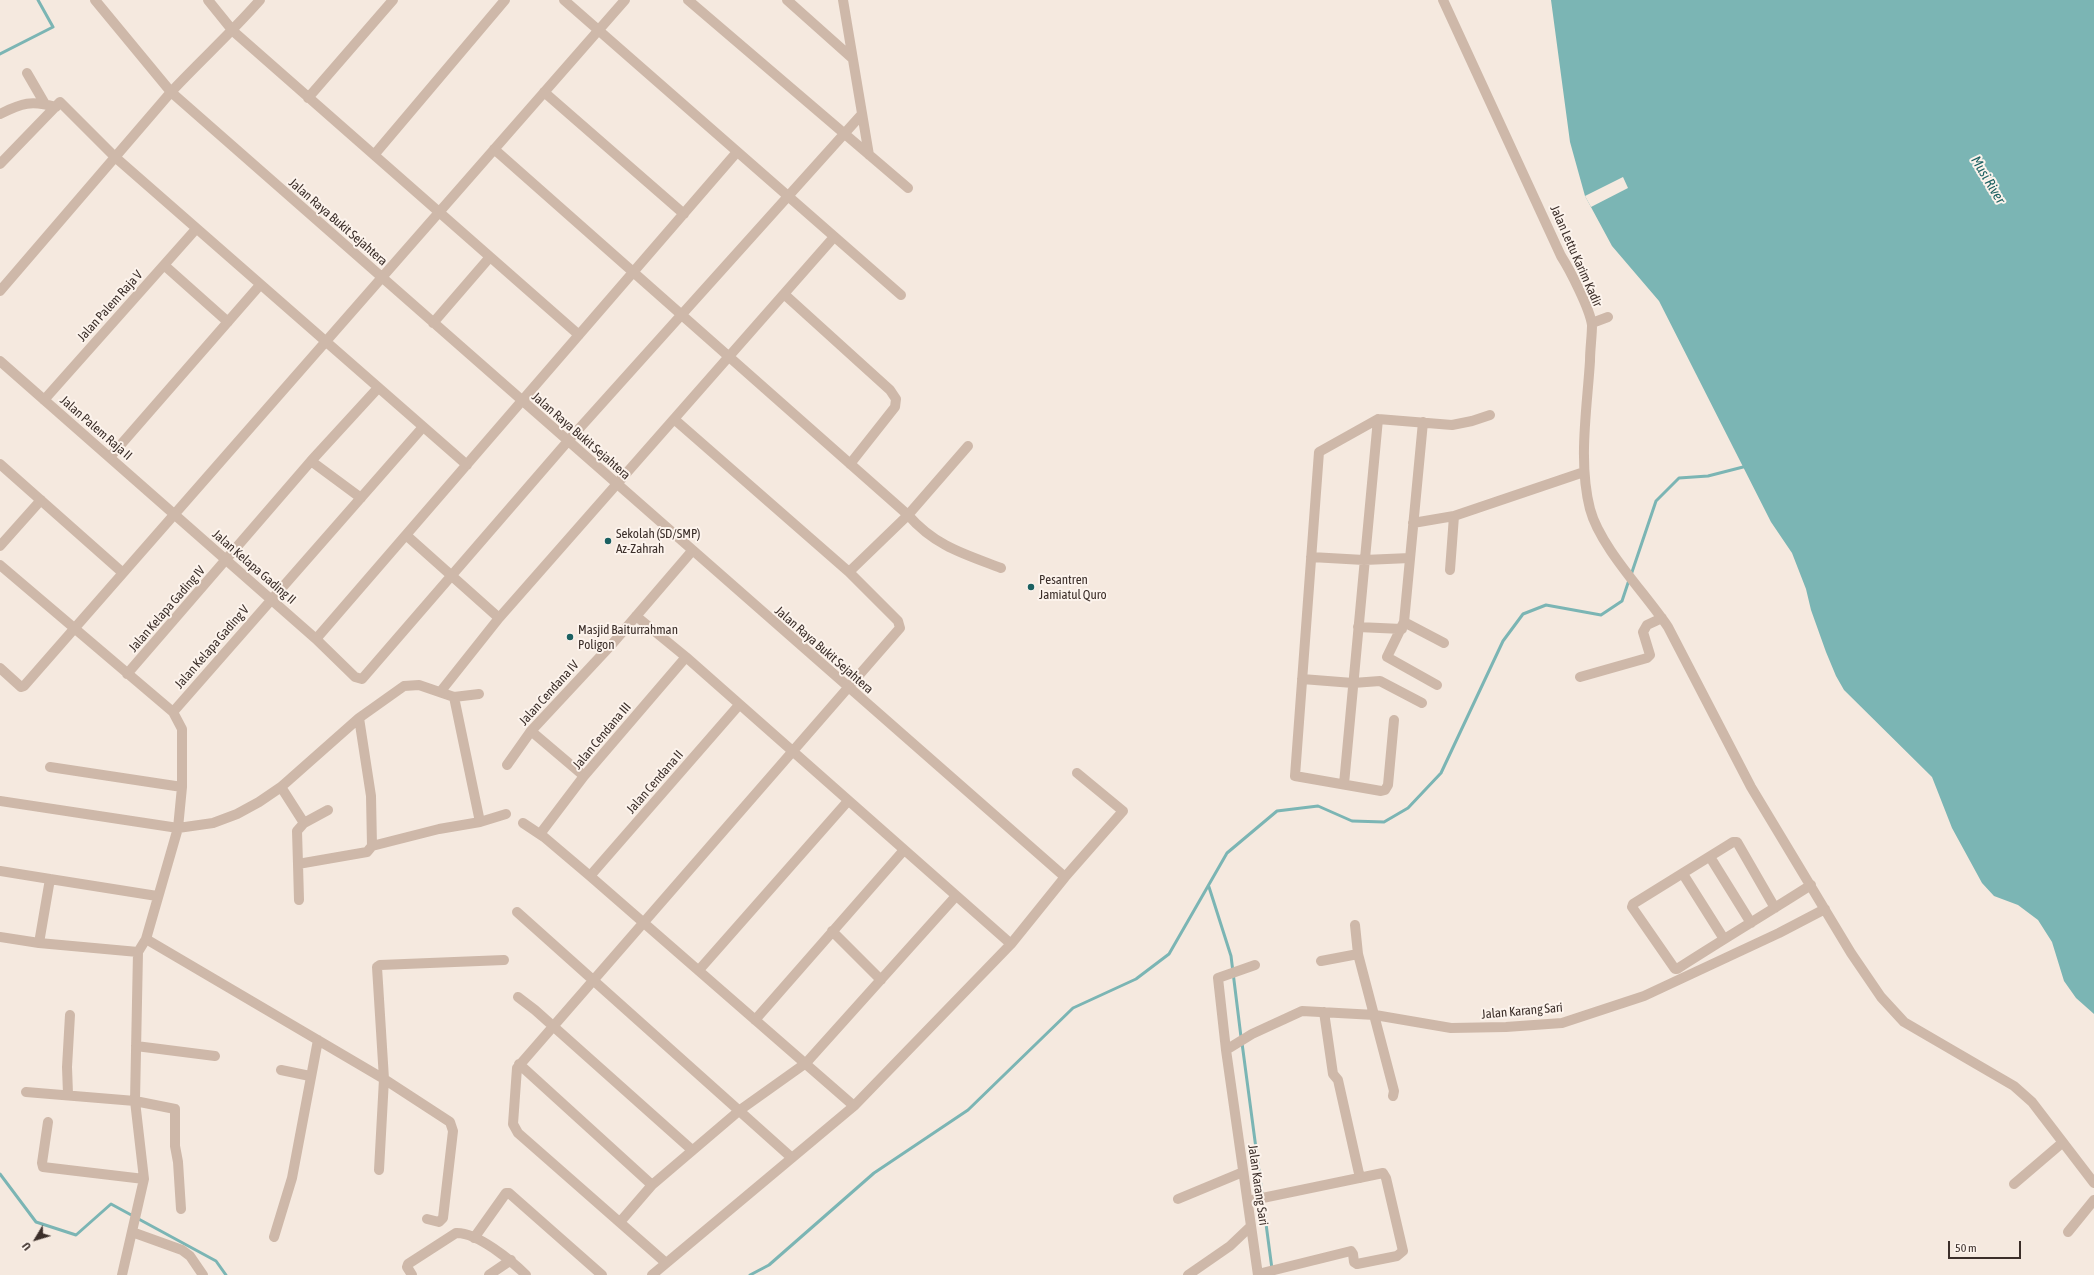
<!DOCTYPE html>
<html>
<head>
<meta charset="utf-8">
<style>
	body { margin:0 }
	#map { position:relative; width:2094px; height:1275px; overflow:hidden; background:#f5e9df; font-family:"Asap Condensed",sans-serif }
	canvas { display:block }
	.north { position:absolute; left:16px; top:1219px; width:40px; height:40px; -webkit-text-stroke:3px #fcf3ec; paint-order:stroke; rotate:232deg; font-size:11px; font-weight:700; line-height:16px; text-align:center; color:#3b2e29 }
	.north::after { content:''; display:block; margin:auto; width:14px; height:18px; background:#3b2e29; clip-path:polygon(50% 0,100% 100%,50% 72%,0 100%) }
	.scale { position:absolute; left:1948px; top:1241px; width:73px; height:18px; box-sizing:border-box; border:2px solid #3b2e29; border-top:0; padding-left:5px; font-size:12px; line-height:14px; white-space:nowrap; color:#3b2e29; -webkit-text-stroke:3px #fcf3ec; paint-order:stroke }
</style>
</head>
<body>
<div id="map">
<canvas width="2094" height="1275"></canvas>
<div class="north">U</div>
<div class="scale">50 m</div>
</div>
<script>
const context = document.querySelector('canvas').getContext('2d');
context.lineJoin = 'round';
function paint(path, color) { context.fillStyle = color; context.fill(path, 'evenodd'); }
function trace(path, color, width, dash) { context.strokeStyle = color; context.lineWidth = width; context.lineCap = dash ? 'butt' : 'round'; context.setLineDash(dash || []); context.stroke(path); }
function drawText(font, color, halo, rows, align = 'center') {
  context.font = font + ' "Asap Condensed",sans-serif'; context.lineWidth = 4; context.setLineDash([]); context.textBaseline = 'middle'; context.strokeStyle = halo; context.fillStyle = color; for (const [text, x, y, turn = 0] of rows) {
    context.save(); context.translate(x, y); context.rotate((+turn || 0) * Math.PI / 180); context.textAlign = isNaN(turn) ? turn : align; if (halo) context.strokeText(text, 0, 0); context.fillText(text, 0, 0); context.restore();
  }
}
paint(new Path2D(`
	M1551,0H2094V1014L2076,998L2064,981L2052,942L2038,920L2018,905L1994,896L1982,883L1952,828L1932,777L1844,690L1836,676L1826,652L1811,610L1806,589L1792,553L1771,522L1659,301L1612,246L1585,196L1570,142Z`), '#7bb5b4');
paint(new Path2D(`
	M1623,177L1628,188L1591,207L1585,196Z`), '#f5e9df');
trace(new Path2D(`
	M0,54L53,27L38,0
	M1631,575L1656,501L1679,478L1708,476L1747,466
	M1209,887L1231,956L1241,1037
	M1242,1043L1272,1269
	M0,1174L36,1222L76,1235L111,1204L216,1261L226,1275
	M750,1275L769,1265L874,1173L968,1110L1073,1008L1136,979L1169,954L1227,853L1277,811L1318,806L1352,821L1384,822L1408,808L1441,773L1503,641L1523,614L1546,605L1601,615L1622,601L1629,580`), '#7bb5b4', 3);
trace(new Path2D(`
	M95,0L171,92L1065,877
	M208,0L233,31L579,335
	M564,0L901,295
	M688,0L908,188
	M787,0L852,58
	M843,0L869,155
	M1443,0L1561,256C1570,270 1590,309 1592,325C1592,336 1590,349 1590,361C1587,409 1578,462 1590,509C1600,547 1645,593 1668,627L1751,787L1851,953L1881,997L1904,1022L2014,1086L2032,1102L2094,1183
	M27,73L45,104
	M544,92L684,214
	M308,98L393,0
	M0,114C22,103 31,100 56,107
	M494,149L908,515C935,546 964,554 1001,568
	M374,155L505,0
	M0,164L60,102L115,157L467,465
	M164,265L228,322
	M0,291L171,92C200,61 232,32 260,0
	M784,294L890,390L896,399L895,407L850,464
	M433,323L490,257
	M1592,323L1608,317
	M0,361L316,639L355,677L362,679L568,441L862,114
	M44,400L196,229
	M1423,422L1404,622L1387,657L1437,685
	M110,457L260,285
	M311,461L361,498
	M0,464L123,573
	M1413,523L1454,516L1584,472
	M406,535L499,618
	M0,546L41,500
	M1311,557L1364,560L1410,558
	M0,565L173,712L182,729V787L178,828L146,939L138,952L135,1101L144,1179L122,1275
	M1450,570L1454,516
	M849,572L908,515L968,446
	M636,616L686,657L1011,944
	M1404,622L1444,643
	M1358,627L1402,629
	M316,639L737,152
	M0,668L21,687L24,686L625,0
	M127,674L311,461L378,388
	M1580,677L1647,658L1650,655L1643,632L1647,625L1662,618
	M1302,679L1353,683L1380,681L1422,703
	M441,691L499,618L834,237
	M454,697L480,822
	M173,712L423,427
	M1394,720L1388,785L1385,790L1381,791L1295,776L1319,452L1378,419L1452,425L1472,421L1490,415
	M531,731L584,776
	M507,765L531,731L613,643L692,551
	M50,767L182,787
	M1344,784L1378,419
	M281,787L304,823
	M0,801L178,828L213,823L237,814L259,802L281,787L359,718L404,686L419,685L454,697L479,694
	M523,823L544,837L590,876L854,1106
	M540,834L584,776L686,657
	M372,846L439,829L480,822L506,814
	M1710,857L1751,923
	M298,864L297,831L304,823L328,810
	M0,871L50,879
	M1683,874L1724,939
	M590,876L739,705
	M299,900L298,864L367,852L372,846L371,796L359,718
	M1775,908L1737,842H1733L1633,904L1632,907L1675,969H1677C1722,940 1767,913 1811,885
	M517,912L792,1158
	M1355,925L1358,954L1394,1091L1393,1096
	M832,931L881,980
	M0,937L39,943L138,952
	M146,939L384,1079L450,1122L453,1131L443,1218L439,1222L427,1219
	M39,943L50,879L157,896
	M1321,961L1358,954
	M1255,965L1218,978L1226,1050L1258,1275
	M699,970L848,801
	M518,997L535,1010L692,1150
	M1324,1012L1333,1074L1338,1080L1360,1178
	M755,1020L904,850
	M136,1046L215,1056
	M1226,1050L1252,1034L1302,1011L1375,1015L1451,1028L1506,1027L1562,1023L1644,996L1779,933L1825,909
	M519,1064L652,1185
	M281,1070L310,1076
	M26,1092L135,1101L175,1109V1146L178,1162L181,1209
	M68,1094L67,1067L70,1015
	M48,1122L42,1163L43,1167L144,1179
	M379,1170L384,1079L377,967L380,965L504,960
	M2014,1184L2062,1143
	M1178,1199L1243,1172
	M1248,1201L1383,1173L1386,1178L1403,1251L1397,1256L1357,1264L1354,1262L1353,1254L1351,1251L1258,1274
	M620,1222L652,1185L740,1110L806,1063L956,896
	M132,1232L182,1250L190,1256L203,1275
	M2068,1232L2094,1200
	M274,1237L292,1178L318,1040
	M474,1238L506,1193H509L602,1275
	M666,1263L518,1133L513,1124L517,1068L900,628L898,621L849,572L674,419
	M412,1275L407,1267L408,1264L456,1233C477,1232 512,1261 526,1275
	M489,1275L511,1260
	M652,1275L854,1106L1011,944L1065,877L1123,811L1077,773
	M1188,1275L1230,1246L1251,1226`), '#ceb8a9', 10);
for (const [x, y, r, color] of [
	[608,541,4,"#1b6061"],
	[1031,587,4,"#1b6061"],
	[570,637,4,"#1b6061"]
]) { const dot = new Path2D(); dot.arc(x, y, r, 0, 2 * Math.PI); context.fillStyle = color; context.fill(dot); trace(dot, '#fcf3ec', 1.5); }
drawText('13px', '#3b2e29', '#fcf3ec', [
	["Jalan Raya Bukit Sejahtera",338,222,41],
	["Jalan Lettu Karim Kadir",1576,256,66],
	["Jalan Palem Raja V",110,306,-48],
	["Jalan Palem Raja II",96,428,41],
	["Jalan Raya Bukit Sejahtera",581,436,41],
	["Jalan Kelapa Gading II",254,567,41],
	["Jalan Kelapa Gading IV",167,609,-49],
	["Jalan Kelapa Gading V",212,647,-49],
	["Jalan Raya Bukit Sejahtera",824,650,41],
	["Jalan Cendana IV",549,693,-48],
	["Jalan Cendana III",602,736,-50],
	["Jalan Cendana II",655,782,-49],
	["Jalan Karang Sari",1522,1011,-5],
	["Jalan Karang Sari",1258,1185,82]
]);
drawText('13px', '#3b2e29', '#fcf3ec', [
	["Sekolah (SD/SMP)",616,534],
	["Az-Zahrah",616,549],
	["Pesantren",1039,580],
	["Jamiatul Quro",1039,595],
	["Masjid Baiturrahman",578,630],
	["Poligon",578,645]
], 'left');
drawText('italic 14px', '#1b6061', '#fcf3ec', [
	["Musi River",1988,180,59]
]);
</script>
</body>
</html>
